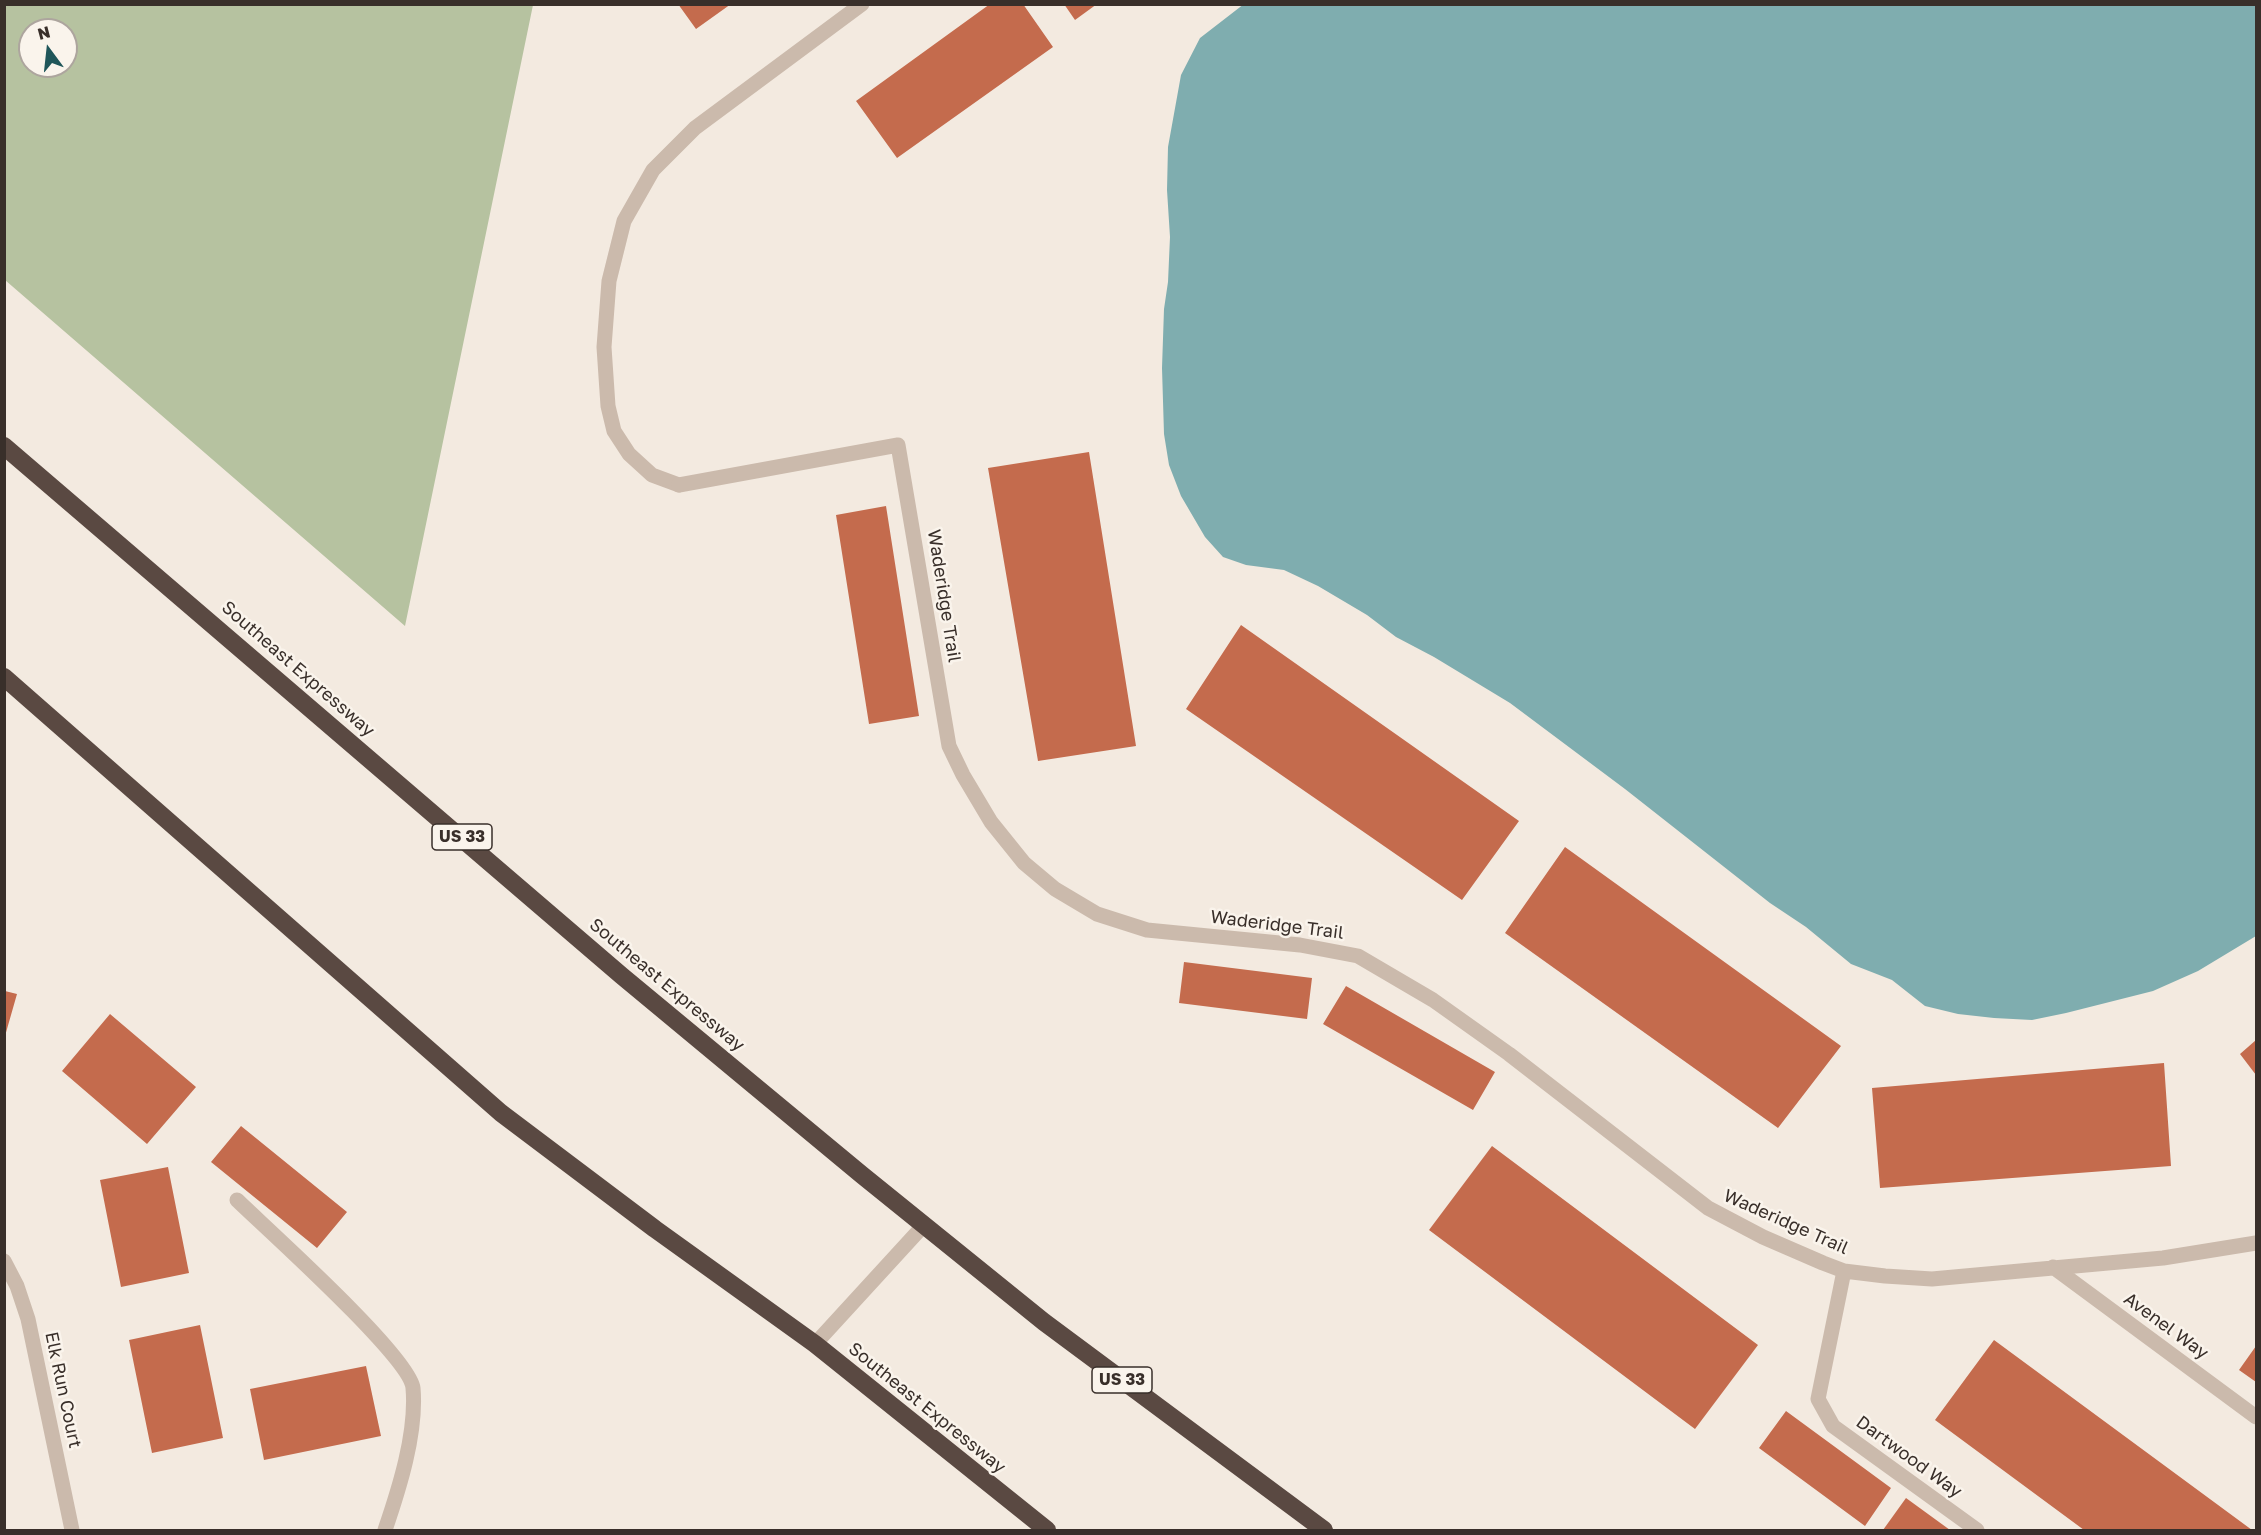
<!DOCTYPE html>
<html>
<head>
<meta charset="utf-8">
<style>
	body { margin:0 }
	#map { position:relative; width:2261px; height:1535px; overflow:hidden; background:#f3eae0; font-family:"Golos Text",sans-serif }
	canvas { display:block }
	.frame { position:absolute; inset:0; border:6px solid #392f2a; pointer-events:none }
	.north { position:absolute; left:18px; top:18px; width:60px; height:60px; box-sizing:border-box; background:#faf4ec; border:2px solid #ada59e; border-radius:50%; rotate:345deg; font-size:16px; font-weight:700; line-height:24px; text-align:center; color:#392f2a }
	.north::after { content:''; display:block; margin:auto; width:21px; height:27px; background:#20565a; clip-path:polygon(50% 0,100% 100%,50% 72%,0 100%) }
</style>
</head>
<body>
<div id="map">
<canvas width="2261" height="1535"></canvas>
<div class="frame"></div>
<div class="north">N</div>
</div>
<script>
const context = document.querySelector('canvas').getContext('2d');
context.lineJoin = 'round';
function paint(path, color) { context.fillStyle = color; context.fill(path, 'evenodd'); }
function trace(path, color, width, dash) { context.strokeStyle = color; context.lineWidth = width; context.lineCap = dash ? 'butt' : 'round'; context.setLineDash(dash || []); context.stroke(path); }
function drawText(font, color, halo, rows, align = 'center') {
  context.font = font + ' "Golos Text",sans-serif'; context.lineWidth = 5; context.setLineDash([]); context.textBaseline = 'middle'; context.strokeStyle = halo; context.fillStyle = color; for (const [text, x, y, turn = 0] of rows) {
    context.save(); context.translate(x, y); context.rotate((+turn || 0) * Math.PI / 180); context.textAlign = isNaN(turn) ? turn : align; if (halo) context.strokeText(text, 0, 0); context.fillText(text, 0, 0); context.restore();
  }
}
paint(new Path2D(`
	M5,4L533,5L405,626L5,280ZM30,30H66V66H30Z`), '#b6c2a0');
paint(new Path2D(`
	M1244,4L2256,5V936L2198,971L2153,991L2066,1013L2032,1020L1994,1018L1958,1014L1925,1006L1892,980L1851,964L1806,927L1770,903L1625,789L1510,703L1434,657L1396,637L1367,615L1318,586L1284,570L1246,565L1223,557L1205,537L1181,496L1169,465L1164,434L1162,368L1164,309L1168,282L1170,237L1167,190L1168,147L1181,75L1200,38Z`), '#7fadaf');
paint(new Path2D(`
	M678,4H731L696,29Z
	M990,4H1023L1053,47L897,158L856,101Z
	M1064,4H1097L1075,20Z
	M1089,452L1136,746L1038,761L988,468Z
	M886,506L919,716L869,724L836,515Z
	M1241,625L1519,821L1462,900L1186,709Z
	M1565,847L1841,1046L1778,1128L1505,933Z
	M1184,962L1312,978L1307,1019L1179,1003Z
	M1346,986L1495,1072L1473,1110L1323,1024Z
	M5,991L17,994L5,1036Z
	M110,1014L196,1087L147,1144L62,1071Z
	M2256,1040V1075L2240,1054Z
	M2164,1063L2171,1166L1880,1188L1872,1088Z
	M241,1126L347,1212L317,1248L211,1162Z
	M1492,1146L1758,1345L1695,1429L1429,1230Z
	M168,1167L189,1273L121,1287L100,1180Z
	M200,1325L223,1438L152,1453L129,1340Z
	M1994,1340L2252,1530H2084L1935,1420Z
	M2256,1346V1382L2239,1370Z
	M366,1366L381,1436L264,1460L250,1389Z
	M1786,1411L1891,1488L1865,1526L1759,1448Z
	M1906,1498L1950,1530H1883Z`), '#c46b4d');
trace(new Path2D(`
	M679,485L652,475L629,454L614,431L608,406L604,347L609,281L624,221L653,170L695,128L862,4
	M237,1200C267,1229 410,1357 413,1388C417,1433 399,1489 385,1530
	M815,1344L924,1225`), '#cbbaac', 15);
trace(new Path2D(`
	M679,485L898,445L949,746L963,775L991,822L1024,863L1055,889L1097,914L1147,930L1300,945L1358,956L1433,1000L1509,1054L1708,1208L1763,1237L1823,1263L1844,1271L1885,1276L1932,1279L2163,1258L2256,1243
	M4,1261L17,1286L28,1319L72,1530
	M2053,1267L2256,1417
	M1844,1271L1818,1399L1833,1426L1977,1530`), '#cbbaac', 15);
trace(new Path2D(`
	M4,446L622,976L862,1175L1044,1322L1324,1530
	M4,677L501,1113L655,1229L815,1344L1047,1530`), '#5a4942', 18);
for (const [x, y, w] of [
	[462,837,60],
	[1122,1380,60]
]) { const box = new Path2D(); box.roundRect(x - w / 2, y - 13, w, 26, 4.5); context.fillStyle = '#faf4ec'; context.fill(box); trace(box, '#392f2a', 1.5); }
drawText('bold 16px', '#392f2a', null, [
	["US 33",462,837],
	["US 33",1122,1380]
]);
drawText('18px', '#392f2a', '#faf4ec', [
	["Waderidge Trail",944,596,81],
	["Southeast Expressway",298,669,41],
	["Waderidge Trail",1277,925,7],
	["Southeast Expressway",667,985,40],
	["Waderidge Trail",1786,1222,24],
	["Avenel Way",2166,1326,36],
	["Elk Run Court",63,1390,78],
	["Southeast Expressway",927,1408,39],
	["Dartwood Way",1909,1457,36]
]);
</script>
</body>
</html>
